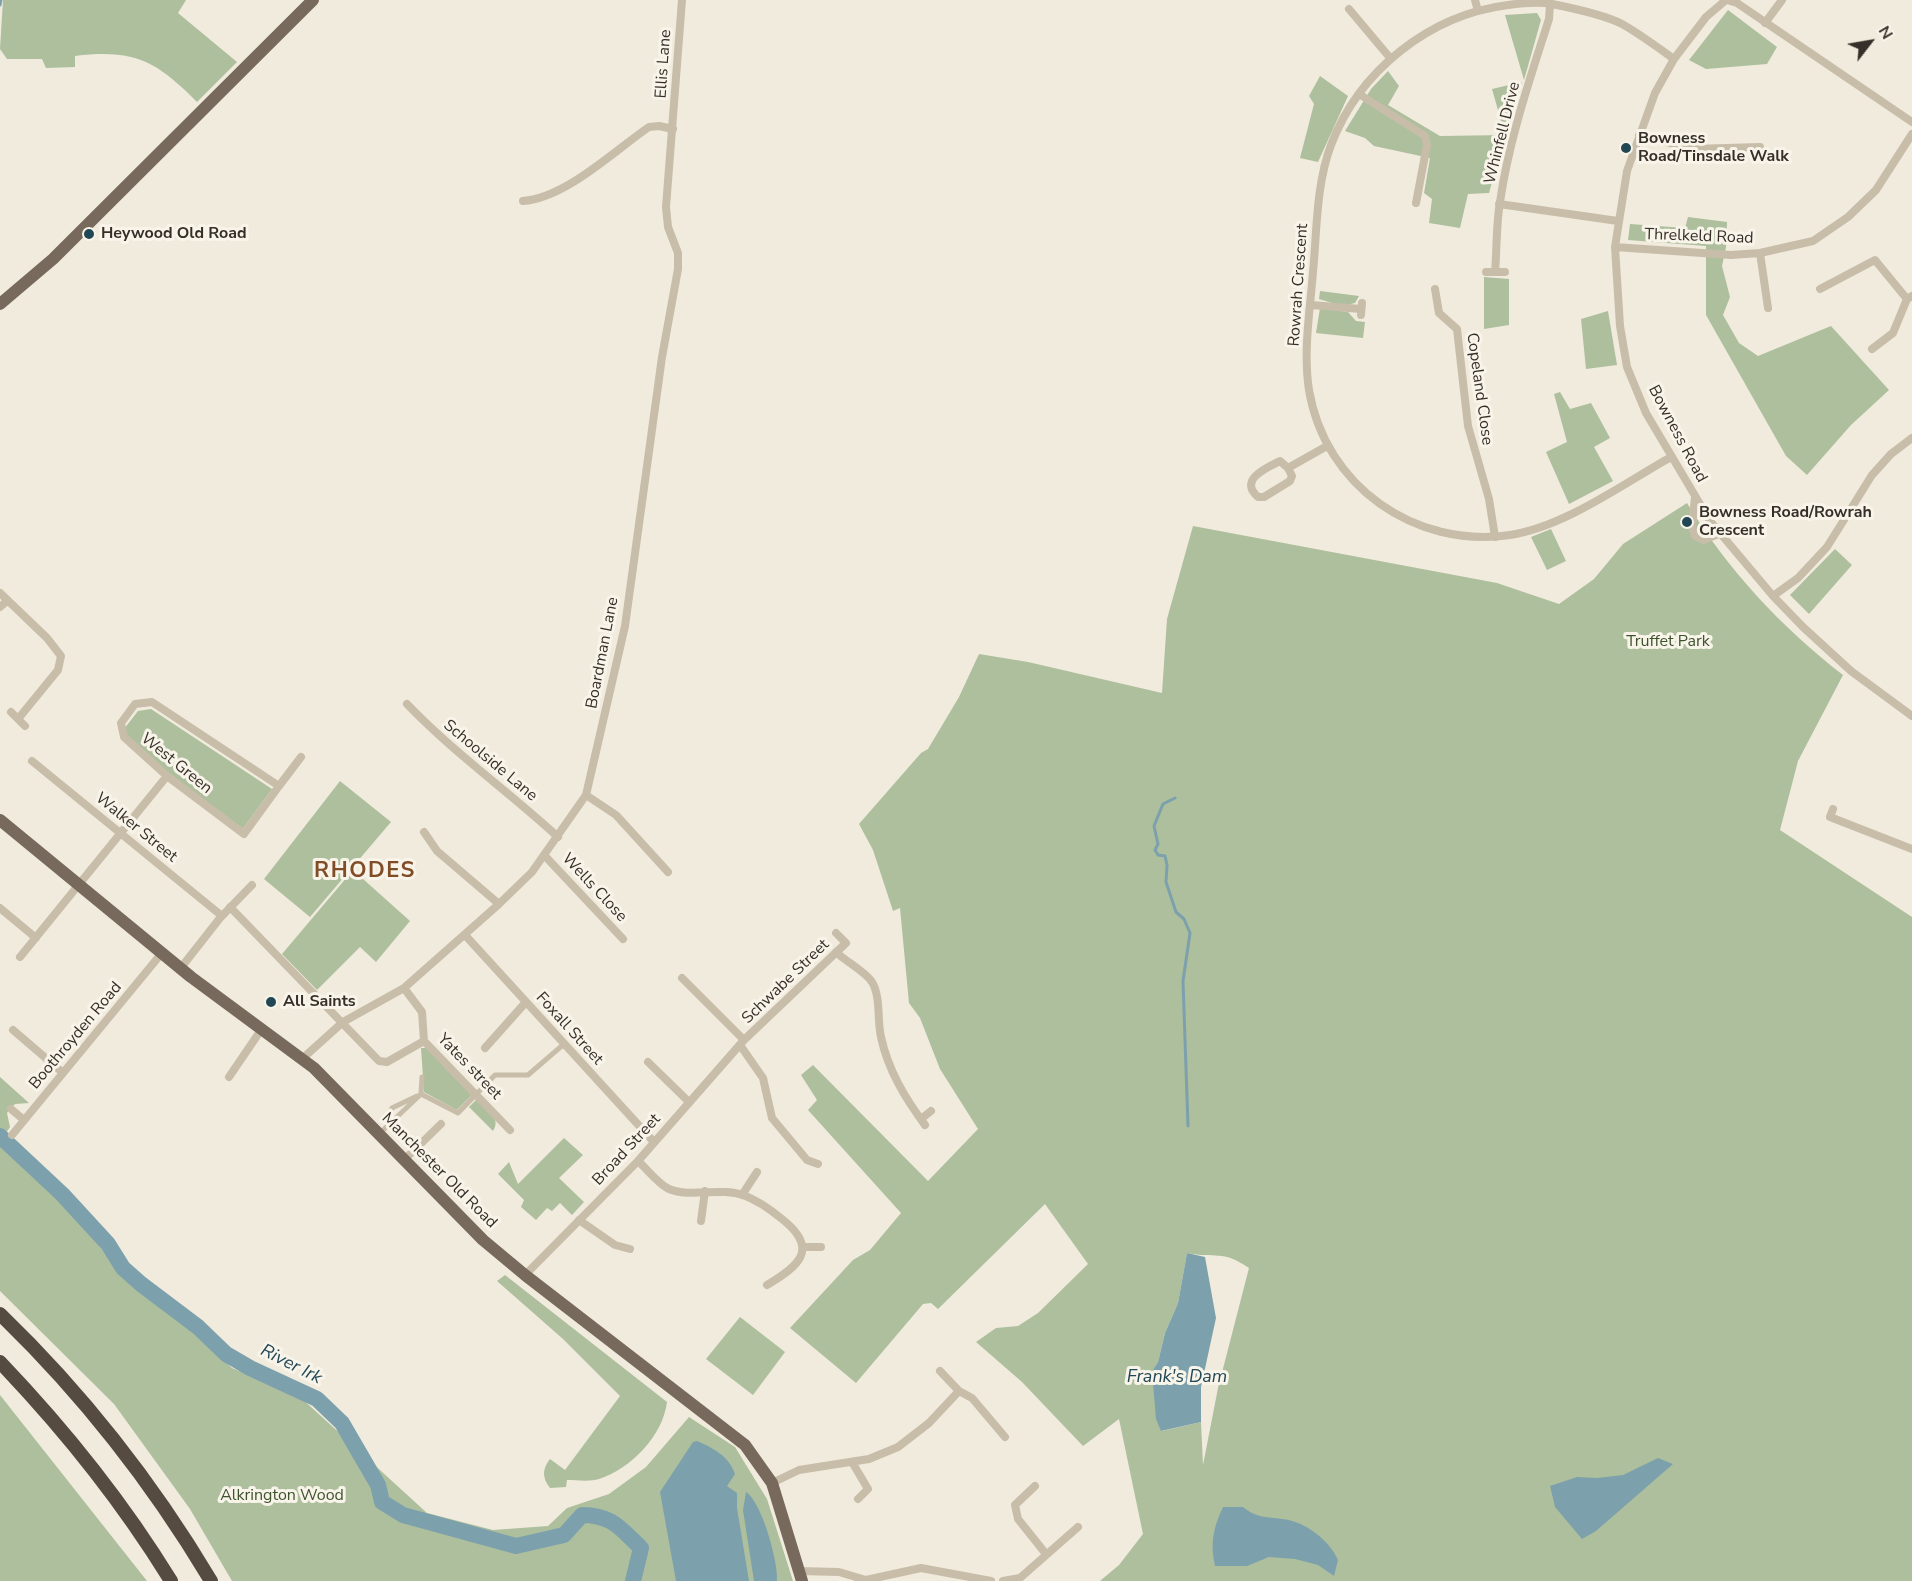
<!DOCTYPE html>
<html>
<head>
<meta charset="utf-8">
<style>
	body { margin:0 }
	#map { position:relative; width:1912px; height:1581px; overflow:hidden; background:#f1ebdd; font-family:"Nunito Sans",sans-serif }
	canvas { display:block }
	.north { position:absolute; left:1840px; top:12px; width:60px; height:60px; -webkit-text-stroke:4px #f8f4e9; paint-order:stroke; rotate:59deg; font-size:16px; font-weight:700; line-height:24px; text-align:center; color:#362f29 }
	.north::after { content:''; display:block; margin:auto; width:21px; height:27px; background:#362f29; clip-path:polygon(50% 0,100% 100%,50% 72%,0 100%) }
</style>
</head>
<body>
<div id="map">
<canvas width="1912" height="1581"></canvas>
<div class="north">N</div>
</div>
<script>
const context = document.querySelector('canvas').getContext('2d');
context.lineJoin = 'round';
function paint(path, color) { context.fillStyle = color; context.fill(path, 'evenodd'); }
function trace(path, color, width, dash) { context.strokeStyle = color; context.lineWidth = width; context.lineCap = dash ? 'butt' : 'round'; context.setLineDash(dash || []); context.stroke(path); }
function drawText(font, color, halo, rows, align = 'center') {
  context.font = font + ' "Nunito Sans",sans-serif'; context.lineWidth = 6; context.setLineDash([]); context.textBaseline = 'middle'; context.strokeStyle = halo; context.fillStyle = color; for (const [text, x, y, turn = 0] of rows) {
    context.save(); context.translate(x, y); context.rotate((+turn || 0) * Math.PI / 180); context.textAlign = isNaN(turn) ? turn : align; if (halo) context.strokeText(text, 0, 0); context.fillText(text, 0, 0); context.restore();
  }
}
paint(new Path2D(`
	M3,0H186L178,13L237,62L197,102C156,61 135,49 75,56V67L46,68L42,59H7L0,49Z
	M1728,10L1777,47L1767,64L1706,69L1689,60Z
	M1537,13L1541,20L1524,80L1505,15Z
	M1388,71L1399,86L1388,105L1440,136L1505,135L1489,193L1468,194L1460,228L1429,223L1432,199L1424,193L1430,158L1374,146L1365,138L1345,131L1371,89Z
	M1320,76L1348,96L1318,162L1300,158L1314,104L1309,96Z
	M1522,82L1507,131L1503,128L1492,89Z
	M1688,217L1727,222L1726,247L1722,266L1730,297L1723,315L1739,343L1758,356L1831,326L1889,390L1851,425L1807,475L1786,456L1706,315V246L1628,240L1630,224L1685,228Z
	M1484,277L1509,279V325L1484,329Z
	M1320,291L1359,296L1355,303L1342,306L1319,299Z
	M1320,308L1348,312L1356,321L1365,322L1363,338L1316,333Z
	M1608,311L1617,365L1586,369L1581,319Z
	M1560,392L1570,409L1591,403L1610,438L1594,447L1613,481L1569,504L1546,452L1567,442L1554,394Z
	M1687,503C1728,570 1781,627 1843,675L1798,761L1780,830L1912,917V1581H1100L1119,1565L1143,1534L1119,1419L1083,1446L1022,1382L976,1342L996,1328L1018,1326L1038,1313L1088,1264L1045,1204L938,1309L931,1303L923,1304L856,1383L790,1328L853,1260L870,1250L901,1213L808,1110L817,1100L801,1075L813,1065L928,1181L978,1129L940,1069L920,1018L909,1003L900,908L893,911L873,850L859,824L921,753L928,749L959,697L979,654L1028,662L1162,693L1167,619L1193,526L1497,583L1559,604L1594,579L1623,544ZM1187,1253C1217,1259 1221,1249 1249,1268L1218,1388L1203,1465L1201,1422L1162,1431L1152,1371L1158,1362L1165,1333L1178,1303Z
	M1551,529L1566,561L1547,570L1531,537Z
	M1835,549L1852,565L1809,614L1790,595Z
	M151,709L272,789L242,830L128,741L124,729L138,711Z
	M340,781L391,822L310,917L264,879Z
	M353,870L410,921L376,962L360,947L317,990L282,954Z
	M421,1048H426L473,1094L457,1110L424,1092Z
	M0,1077L29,1103L15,1104L7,1113L10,1127L6,1133L0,1129Z
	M477,1099C486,1108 502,1118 493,1131L469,1107Z
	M564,1138L583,1155L559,1178L584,1202L572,1215L560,1203L552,1211L547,1208L536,1220L521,1207L524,1200L498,1174L509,1162L518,1184Z
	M0,1145L71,1208L124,1279L189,1329L232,1368L299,1396L427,1513L493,1530L548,1526L567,1508L609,1494L646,1467L689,1417L735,1447L767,1499L793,1581H232L190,1509L114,1404L0,1291Z
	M505,1275L667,1402C663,1435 632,1468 599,1479C590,1482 576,1480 567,1480L566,1487L550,1488C542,1478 542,1469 550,1459L565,1470L620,1396L563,1339L497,1281Z
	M740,1317L785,1352L753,1395L706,1359Z
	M0,1395L147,1581H0Z`), '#adbf9d');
paint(new Path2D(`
	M1187,1253L1205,1257L1216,1318L1201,1387V1422L1161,1431L1156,1419L1152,1371L1158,1362L1165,1333L1178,1303Z
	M697,1441C713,1448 729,1456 735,1474L727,1486L737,1493V1508L749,1581H676L660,1492L693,1442Z
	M1658,1458L1673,1464L1596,1531L1582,1539L1555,1507L1550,1486L1577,1477L1597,1478L1623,1475Z
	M746,1492C762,1502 779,1564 777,1581H754L743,1510Z
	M1223,1507H1243C1256,1518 1267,1517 1283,1519C1306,1522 1329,1540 1338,1560L1334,1576L1318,1565L1295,1559L1269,1557L1247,1566H1215C1210,1544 1213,1528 1223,1507Z`), '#7da1ac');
trace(new Path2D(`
	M0,5L1,0
	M1175,798L1163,804L1154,826L1158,844L1155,850L1158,855L1165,856L1167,865L1166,882L1176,912L1184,919L1190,933L1183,981L1188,1126`), '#7da1ac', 3);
trace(new Path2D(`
	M0,1136L62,1194L108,1244L123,1268L141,1284L198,1327L226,1354L250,1368L317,1399L342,1423L378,1485L382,1502L403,1515L516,1546L564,1535L582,1515C612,1515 620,1528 641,1548L633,1581`), '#7da1ac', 16);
trace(new Path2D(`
	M422,1077L421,1094L458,1113L495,1075H528L564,1044
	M386,1119L392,1108L417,1096
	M379,1134L421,1094`), '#c8bda9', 5);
trace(new Path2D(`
	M1475,0L1478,11
	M1726,0L1706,17L1674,59L1655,93L1627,171L1615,247L1620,326L1627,367L1646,413L1710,521L1773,596L1803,627L1851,671L1912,716
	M1727,0L1737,3L1912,122
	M1349,9L1391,59
	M1765,23L1782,0
	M1359,94L1425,136L1427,145L1416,203
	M1639,135L1692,149L1760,147
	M523,201C566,198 615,150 649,127L659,126L673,129
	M1499,204L1618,221
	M1615,247L1731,255L1760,253L1813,241L1848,217L1876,190L1912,134
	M1760,253L1768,308
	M1486,272H1505
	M1495,272C1497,249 1496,225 1500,202C1509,139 1530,79 1549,19L1550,4
	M1435,289L1439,313L1457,329L1468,426L1489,499L1495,537
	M1820,289L1875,260L1907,299
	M1311,305L1361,309
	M1361,315L1362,303
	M1872,349L1893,333L1907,299L1912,296
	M1671,457C1623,484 1564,527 1510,535C1415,549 1325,486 1309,390C1303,352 1310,311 1313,272C1317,230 1316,185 1331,145C1359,71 1429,15 1508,5C1522,3 1538,1 1552,4C1572,8 1605,15 1622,24C1640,34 1657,47 1674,59
	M1288,468L1292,476L1290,481L1264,497H1258C1238,480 1266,468 1280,461L1288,468L1327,446
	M1695,497L1692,527L1695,536L1703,540L1721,533
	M0,593L47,638L61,656L58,670L18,719
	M1773,596L1798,578L1827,547L1872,475L1891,454L1912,438
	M0,607L7,601
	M407,704C454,753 508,791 558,837
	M11,712L25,726
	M32,761L222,916
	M279,786L244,834L167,776L124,737L121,723L135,704L152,702L279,786L301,757
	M586,795L616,815L668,872
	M1833,809L1830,817L1912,849
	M424,832L437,851L499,904
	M545,856L623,939
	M230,907L379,1061L387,1062L424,1041
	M0,908L36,938
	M465,935L654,1142
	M836,952C846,962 865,971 872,982C881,997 877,1020 881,1037C888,1070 905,1098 925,1125
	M20,957L167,776
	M180,969L220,918L252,885
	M682,978L744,1040
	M404,988L422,1012L424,1041L510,1130
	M13,1030L62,1072
	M740,1045L763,1078L772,1118L807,1160L818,1164
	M485,1048L526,1002
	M303,1058L343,1022L404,988L499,904L532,872L586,795L625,626L662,357L678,269V253L668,227L666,207L682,0
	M648,1062L689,1102
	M229,1077L261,1030
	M11,1109L24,1120
	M921,1119L931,1111
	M12,1135L161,954
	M404,1160L441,1124
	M638,1161C647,1169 658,1184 669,1189C691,1198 720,1187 743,1195C757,1200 771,1210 782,1219C820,1249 799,1266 767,1285
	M742,1195L757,1172
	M579,1220L615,1245L630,1249
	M701,1221L705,1191
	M803,1247H821
	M525,1275L638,1161L744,1040L846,943L836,933
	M940,1371L959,1391L972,1398L1005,1437
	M852,1462L868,1489L858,1499
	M772,1483L799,1470L869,1459L898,1447L929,1423L959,1391
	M1035,1486L1015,1505L1018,1519L1046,1554
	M798,1571L839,1572L866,1580L921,1568L991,1581
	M1003,1581L1020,1578L1078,1527`), '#c8bda9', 8);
trace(new Path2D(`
	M0,304L53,259L313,0
	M0,820L191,977L314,1068L483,1240L525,1275L745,1445L772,1483L802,1581`), '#77695b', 12);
trace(new Path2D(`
	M0,1314C83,1394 152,1482 211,1581
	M0,1362C64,1429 122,1501 171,1581`), '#564b40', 14);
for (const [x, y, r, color] of [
	[1626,148,6,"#214755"],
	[89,234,6,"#214755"],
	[1687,522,6,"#214755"],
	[271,1002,6,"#214755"]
]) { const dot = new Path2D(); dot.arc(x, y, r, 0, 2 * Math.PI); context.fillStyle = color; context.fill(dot); trace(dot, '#f8f4e9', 2); }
drawText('16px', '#362f29', '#f8f4e9', [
	["Ellis Lane",664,64,-86],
	["Whinfell Drive",1503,133,-76],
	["Threlkeld Road",1699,237,2],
	["Rowrah Crescent",1299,285,-86],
	["Copeland Close",1479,389,82],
	["Bowness Road",1677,434,62],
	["Boardman Lane",603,653,-79],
	["Schoolside Lane",490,761,40],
	["West Green",176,764,39],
	["Walker Street",136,828,39],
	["Wells Close",594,888,47],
	["Schwabe Street",786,982,-44],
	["Foxall Street",569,1029,48],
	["Boothroyden Road",76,1036,-50],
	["Yates street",469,1067,46],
	["Broad Street",627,1150,-47],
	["Manchester Old Road",439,1171,45]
]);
drawText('bold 16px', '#362f29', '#f8f4e9', [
	["Bowness",1638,139],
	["Road/Tinsdale Walk",1638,157],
	["Heywood Old Road",101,234],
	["Bowness Road/Rowrah",1699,513],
	["Crescent",1699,531],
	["All Saints",283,1002]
], 'left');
drawText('16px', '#3e522e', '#f8f4e9', [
	["Truffet Park",1668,642],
	["Alkrington Wood",282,1496]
]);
drawText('italic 18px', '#214755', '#f8f4e9', [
	["River Irk",291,1365,27],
	["Frank's Dam",1177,1378]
]);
context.letterSpacing = '1.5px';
drawText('bold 22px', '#804d27', '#f8f4e9', [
	["RHODES",365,872]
]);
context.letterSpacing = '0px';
</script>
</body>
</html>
